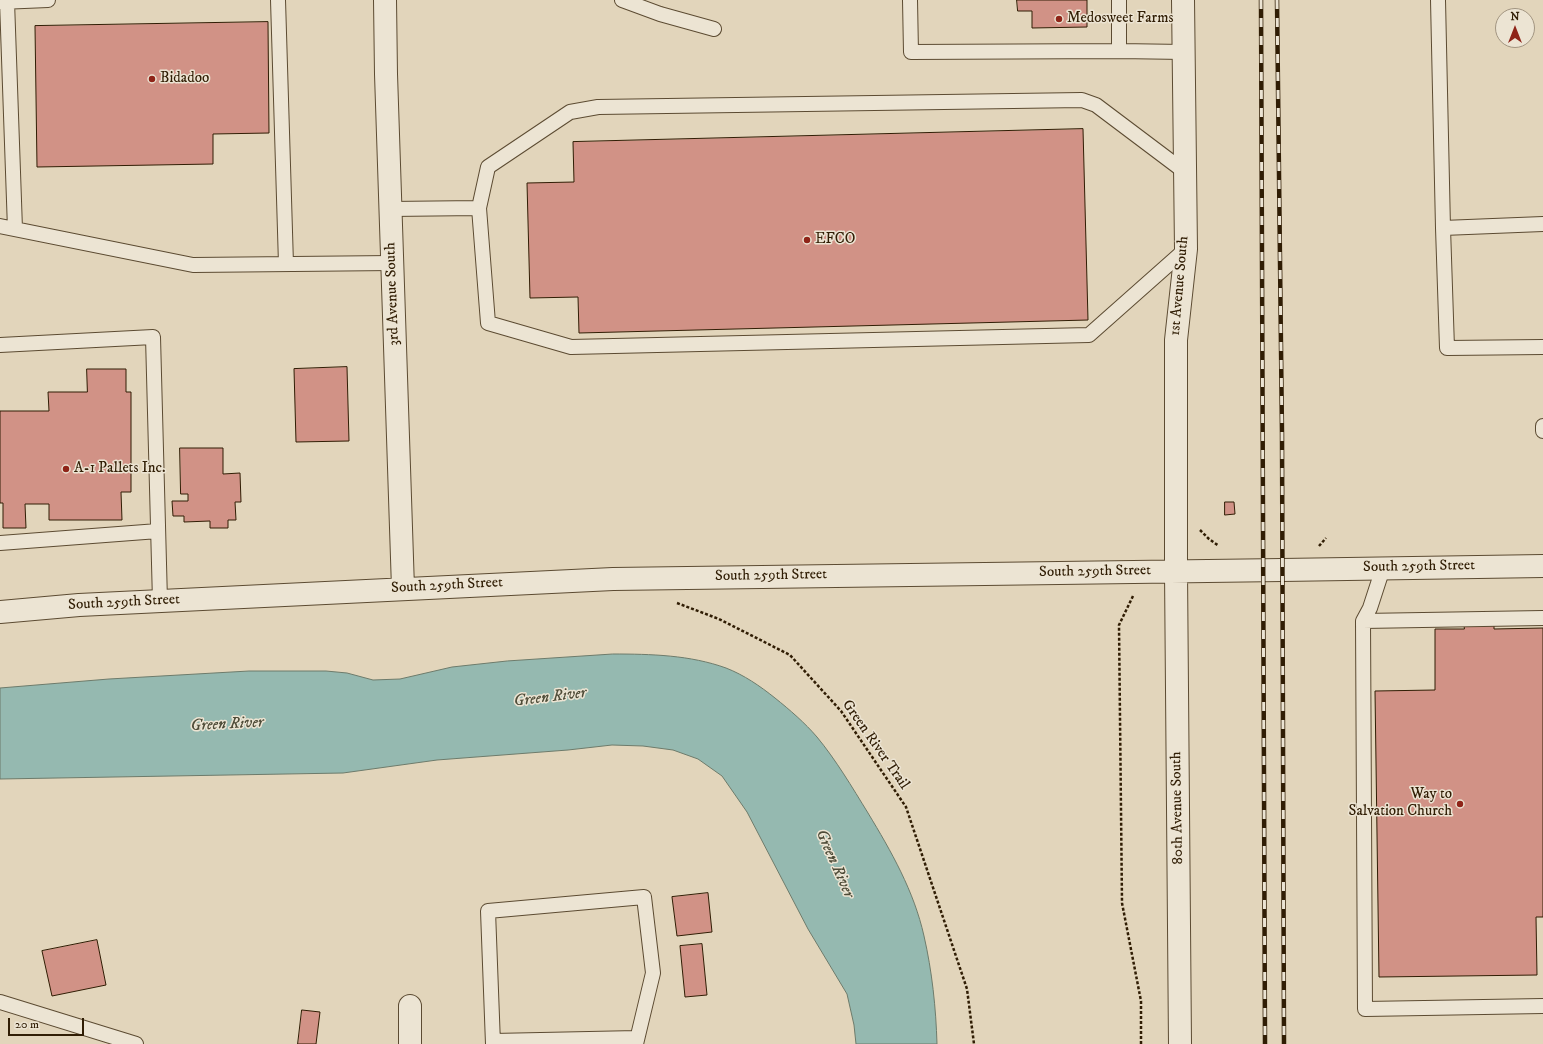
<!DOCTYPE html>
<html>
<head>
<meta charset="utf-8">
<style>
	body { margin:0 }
	#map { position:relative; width:1543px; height:1044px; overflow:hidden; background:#e2d5bb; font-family:"IM FELL DW Pica",serif }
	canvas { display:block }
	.north { position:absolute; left:1495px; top:8px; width:40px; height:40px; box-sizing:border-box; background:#ece4d3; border:1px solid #a19480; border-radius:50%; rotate:0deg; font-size:11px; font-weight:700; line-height:16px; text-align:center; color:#301d04 }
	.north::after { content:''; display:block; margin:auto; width:14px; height:18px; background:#8f2418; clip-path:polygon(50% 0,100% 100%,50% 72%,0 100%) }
	.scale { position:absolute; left:8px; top:1018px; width:76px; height:18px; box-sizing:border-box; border:2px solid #301d04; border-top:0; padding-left:5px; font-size:12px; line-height:14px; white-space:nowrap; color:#301d04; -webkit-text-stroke:3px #ece4d3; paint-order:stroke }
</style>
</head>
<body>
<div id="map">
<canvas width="1543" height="1044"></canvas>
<div class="north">N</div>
<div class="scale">20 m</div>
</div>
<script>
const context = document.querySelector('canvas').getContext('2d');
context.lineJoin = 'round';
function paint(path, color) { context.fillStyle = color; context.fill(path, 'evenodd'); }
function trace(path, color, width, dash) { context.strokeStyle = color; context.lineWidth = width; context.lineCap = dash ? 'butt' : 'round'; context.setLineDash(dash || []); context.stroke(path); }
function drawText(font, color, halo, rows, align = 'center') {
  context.font = font + ' "IM FELL DW Pica",serif'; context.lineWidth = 3; context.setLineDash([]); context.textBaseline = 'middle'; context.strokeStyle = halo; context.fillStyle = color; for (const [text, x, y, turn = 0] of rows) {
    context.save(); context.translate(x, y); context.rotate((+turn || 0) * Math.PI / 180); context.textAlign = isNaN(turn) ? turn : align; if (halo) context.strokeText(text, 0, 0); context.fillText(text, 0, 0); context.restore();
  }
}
const water = new Path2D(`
	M613,654C651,654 690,655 726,668C744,675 760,686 775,698C790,710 805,723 817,737C836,760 852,787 868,813C891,851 914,891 924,936C932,971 936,1008 937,1044H856L854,1025L847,994L808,929L747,812L722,776L698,759L673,750L643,746L612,745L568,750L437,760L343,773L0,779V688L109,679L249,671H326L347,673L373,680L400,679L452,667L507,661Z`);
paint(water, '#95b9b0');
trace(water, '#6d7b6b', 1);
const building = new Path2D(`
	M1017,0H1087V27L1032,28V11H1018Z
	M268,22L269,133L213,134V164L37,167L35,26Z
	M1083,129L1088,320L579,333L578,297L530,298L527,183L574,182L573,142Z
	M347,367L349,441L296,442L294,369Z
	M87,369H126V392H131V492H121L122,520H49V504H25L26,528H3V503H0V411H49L48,392H87Z
	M180,448H223V474L240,473L241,502H235L236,520H228V528H210V521L184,522V516H173L172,501H188V494H181Z
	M1225,502H1234L1235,514L1225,515Z
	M1464,621H1494V629L1543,628V917H1536L1537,975L1379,977L1375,691L1435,690V629H1464Z
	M708,893L712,932L677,936L672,897Z
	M97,940L106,985L52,996L42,951Z
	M702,944L707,995L685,997L680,946Z
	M302,1010L320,1012L316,1044H298Z`);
paint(building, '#d19286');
trace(building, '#301d04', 1);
const service = new Path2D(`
	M278,0L286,264
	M622,0L660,14L714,29
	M910,0L911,52L1119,51
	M1119,0V51L1184,52
	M1438,0L1443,228
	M7,1L15,229
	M0,2L48,0
	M479,208L488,323L571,347L1089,335L1186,249
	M390,209L479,208L488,167L570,112L598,107L1082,100L1096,105L1185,172
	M1543,224L1443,228L1447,348L1543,347
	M0,226L193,265L392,263
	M0,345L153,337L160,601
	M1543,426V431
	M0,543L158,531
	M1383,568L1370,608L1363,621L1365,1009L1543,1006
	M1363,621L1543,618
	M0,1002L136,1044
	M493,1041L637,1038
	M493,1044L488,911L644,897L653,973L636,1044`);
const minor = new Path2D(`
	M385,0L386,74L403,588
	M0,612L79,605L613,579L1282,570
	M410,1006V1044
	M1180,1044L1176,571V340L1186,249L1183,0`);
const tertiary = new Path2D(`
	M1282,570L1543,566`);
trace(service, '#5c4b32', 16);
trace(minor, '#5c4b32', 24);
trace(tertiary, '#5c4b32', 24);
trace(new Path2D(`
	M1200,530L1209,539L1219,546
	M1319,546L1326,538
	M1133,596L1119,625L1122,903L1141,1001V1044
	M677,603L719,619L790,655L841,711L906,807L967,989L974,1044`), '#301d04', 2.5, [3, 2]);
trace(service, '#ece4d3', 14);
trace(minor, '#ece4d3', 22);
trace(tertiary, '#ece4d3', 22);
const rail = new Path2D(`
	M1261,0L1265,1044
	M1277,0L1282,433L1284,1044`);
trace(rail, '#301d04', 4.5);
trace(rail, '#ece4d3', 3, [9]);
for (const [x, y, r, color] of [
	[1059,19,4,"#8f2418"],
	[152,79,4,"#8f2418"],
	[807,240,4,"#8f2418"],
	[66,469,4,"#8f2418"],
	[1460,804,4,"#8f2418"]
]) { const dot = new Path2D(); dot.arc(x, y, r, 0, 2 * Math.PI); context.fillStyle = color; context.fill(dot); trace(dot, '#ece4d3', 1.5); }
drawText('15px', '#301d04', '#ece4d3', [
	["Medosweet Farms",1067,19],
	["Bidadoo",160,79],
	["EFCO",815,240],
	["A-1 Pallets Inc.",74,469],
	["Way to",1452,795,"right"],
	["Salvation Church",1452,812,"right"]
], 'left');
drawText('15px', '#301d04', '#ece4d3', [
	["1st Avenue South",1180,286,-85],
	["3rd Avenue South",393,294,-92],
	["South 259th Street",1419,567,-1],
	["South 259th Street",1095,572,-1],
	["South 259th Street",771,576,-1],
	["South 259th Street",447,586,-3],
	["South 259th Street",124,603,-3],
	["Green River Trail",875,745,55],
	["80th Avenue South",1178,808,-91]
]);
drawText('italic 16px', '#4e4c38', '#ece4d3', [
	["Green River",550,698,-7],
	["Green River",227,725,-3],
	["Green River",834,864,66]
]);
</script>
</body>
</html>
